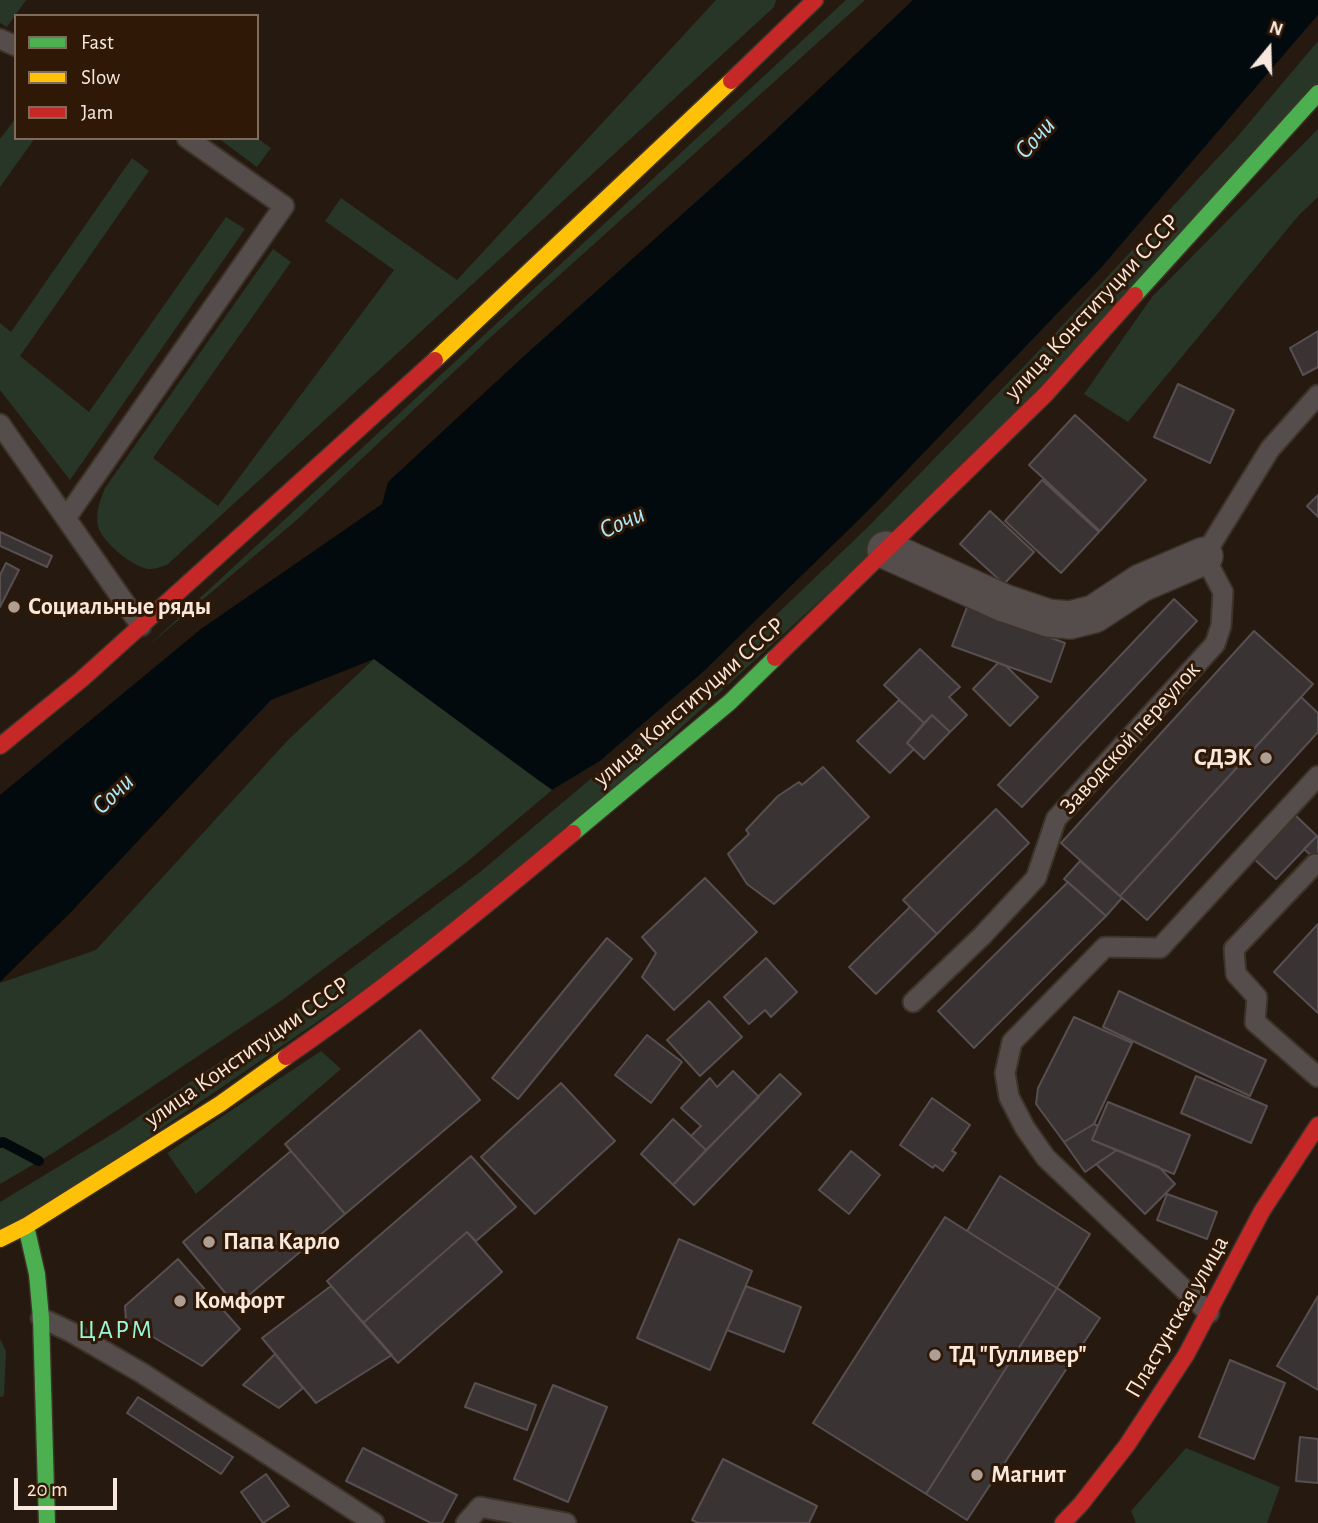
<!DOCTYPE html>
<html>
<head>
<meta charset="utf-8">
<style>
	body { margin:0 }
	#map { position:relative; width:1318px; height:1523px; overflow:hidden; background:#26190f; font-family:"Alegreya Sans",sans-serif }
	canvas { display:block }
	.legend { position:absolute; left:14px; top:14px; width:245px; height:126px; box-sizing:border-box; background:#2f1806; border:2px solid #7f6b5c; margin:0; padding:9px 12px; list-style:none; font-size:21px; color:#f7e7dc }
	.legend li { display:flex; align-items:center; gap:14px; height:35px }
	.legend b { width:35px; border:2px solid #7f6b5c }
	.north { position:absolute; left:1234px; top:14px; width:70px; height:70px; -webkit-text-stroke:5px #2f1806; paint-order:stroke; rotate:19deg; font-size:19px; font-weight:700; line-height:28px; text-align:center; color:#f7e7dc }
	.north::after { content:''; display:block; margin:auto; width:24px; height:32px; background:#f7e7dc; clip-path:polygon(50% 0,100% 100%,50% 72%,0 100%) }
	.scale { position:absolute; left:14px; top:1478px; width:103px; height:32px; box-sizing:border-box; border:4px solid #f7e7dc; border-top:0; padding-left:9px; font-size:21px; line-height:24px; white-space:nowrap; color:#f7e7dc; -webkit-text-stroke:5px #2f1806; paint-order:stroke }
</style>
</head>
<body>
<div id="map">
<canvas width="1318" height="1523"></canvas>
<ul class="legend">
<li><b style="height:9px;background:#4caf50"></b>Fast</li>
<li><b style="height:9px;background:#ffc107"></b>Slow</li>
<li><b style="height:9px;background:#c62828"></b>Jam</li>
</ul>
<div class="north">N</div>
<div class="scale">20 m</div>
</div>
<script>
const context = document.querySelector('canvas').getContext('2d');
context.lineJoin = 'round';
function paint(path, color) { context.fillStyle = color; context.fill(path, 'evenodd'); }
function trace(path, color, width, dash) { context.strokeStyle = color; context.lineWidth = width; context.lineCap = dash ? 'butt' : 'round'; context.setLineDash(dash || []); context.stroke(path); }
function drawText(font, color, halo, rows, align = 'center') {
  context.font = font + ' "Alegreya Sans",sans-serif'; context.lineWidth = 6; context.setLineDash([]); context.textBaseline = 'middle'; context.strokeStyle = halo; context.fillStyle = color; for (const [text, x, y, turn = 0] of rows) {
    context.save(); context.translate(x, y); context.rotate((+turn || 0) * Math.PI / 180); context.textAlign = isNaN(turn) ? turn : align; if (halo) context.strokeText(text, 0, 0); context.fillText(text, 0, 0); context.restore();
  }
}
paint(new Path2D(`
	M0,0H26L7,27L0,23Z
	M716,0H776L774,7L167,565C162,566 156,569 151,569C135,570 101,541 98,526C95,512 100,501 105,488L273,249L291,262L153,458L218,506L394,270L325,221L341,198L457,280Z
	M846,0H865L493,335L299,518L148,646Z
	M1318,0V15L1101,268L872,507L702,673L600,761L552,790L467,862L282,1000L53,1153L0,1184V983L96,950L288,740L374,659L542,783Z
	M1318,41V93L1046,394L485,907L0,1239V1202L119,1130L288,1016L480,872L707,681L869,526L1033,357L1238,136Z
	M16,118V138H35L0,187V139Z
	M1318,129V197L1299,215L1128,422L1084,394L1152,297Z
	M218,138H257L271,148L257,167Z
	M132,158L149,171L20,356L89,412L226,217L245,229L70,480L0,390V323L11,332Z
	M321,1051L341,1069L196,1194L167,1153Z
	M0,1339L6,1351L4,1396L0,1397Z
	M1186,1448L1280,1487L1267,1523H1136L1131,1511Z`), '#283628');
paint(new Path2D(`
	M913,0H1318V15L1101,268L872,507L702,673L600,761L552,790L374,659L271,700L71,912L0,982V795L201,629L382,504L388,482L524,356L765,140Z`), '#030a0e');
trace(new Path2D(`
	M0,1143L3,1142L39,1161`), '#030a0e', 10);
const building = new Path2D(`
	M1318,331V367L1303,375L1290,348Z
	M1178,384L1234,410L1210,463L1154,437Z
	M1075,415L1146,480L1100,531L1029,465Z
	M1042,480L1099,532L1061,573L1005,521Z
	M1318,495V517L1307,506Z
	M990,511L1034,552L1004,584L960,544Z
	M0,532L52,556L47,567L0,546Z
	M6,563L19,570L0,607V575Z
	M1174,599L1197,621L1022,807L998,785Z
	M967,607L1065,643L1051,682L952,646Z
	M1254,631L1313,684L1120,896L1061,843Z
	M920,649L960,687L949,697L967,715L950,732L932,715L924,723L884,685Z
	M998,663L1006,666L1038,697L1010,726L973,689Z
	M1301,697L1318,713V732L1147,920L1120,896Z
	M899,700L924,723L907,743L914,749L890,773L857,741Z
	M932,715L950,732L924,759L907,743Z
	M823,767L869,817L774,904L747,884L728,854L749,834L746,830L778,796L799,782L802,785Z
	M996,809L1029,843L937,934L903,900Z
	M1294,814L1317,836L1276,879L1253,858Z
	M1317,836L1318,837V867L1317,861L1304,849Z
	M1080,861L1122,898L1106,916L1064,879Z
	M705,878L757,932L674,1010L642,977L656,953L642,937Z
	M1068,882L1106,916L974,1048L938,1011Z
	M910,907L937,934L876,994L849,967Z
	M1318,924V1013L1274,972Z
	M607,938L632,959L518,1099L492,1078Z
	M766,958L797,992L771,1017L765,1010L749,1024L724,997Z
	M1119,991L1266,1060L1250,1096L1103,1027Z
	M709,1001L742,1037L700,1076L667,1040Z
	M1074,1017L1132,1043L1094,1124L1064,1142L1036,1104L1038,1088Z
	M420,1030L480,1100L345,1214L285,1144Z
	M647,1035L682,1062L651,1103L615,1075Z
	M733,1071L759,1097L706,1150L691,1136L701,1126L681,1108L710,1078L717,1087Z
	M780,1074L801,1094L694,1205L673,1185Z
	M1196,1076L1267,1106L1251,1143L1181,1113Z
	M561,1083L615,1141L535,1214L481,1157Z
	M932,1098L970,1125L952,1151L956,1153L943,1171L935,1165L933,1168L900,1145Z
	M1108,1102L1190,1135L1174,1174L1092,1140Z
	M673,1119L706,1150L673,1185L641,1154Z
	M1094,1124L1098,1126L1092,1140L1117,1150L1085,1172L1064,1142Z
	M1117,1150L1159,1167L1175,1184L1145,1214L1096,1164Z
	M291,1151L345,1214L236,1306L183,1242Z
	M851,1151L880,1175L849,1214L819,1190Z
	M471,1156L516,1207L476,1241L467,1232L363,1323L327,1281Z
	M1000,1176L1090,1234L1057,1288L967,1231Z
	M1167,1194L1217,1212L1207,1239L1157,1220Z
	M945,1217L1057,1288L926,1494L813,1423Z
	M467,1232L502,1272L398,1363L363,1323Z
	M679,1239L752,1271L710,1370L637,1338Z
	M178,1259L240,1329L202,1366L126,1321L125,1306Z
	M331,1286L392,1355L316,1403L262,1338Z
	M746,1286L801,1307L784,1352L727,1330Z
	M1057,1288L1100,1318L967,1520L926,1494Z
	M1318,1296V1390L1277,1366Z
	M275,1354L303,1388L279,1408L243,1385Z
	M1230,1360L1285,1383L1254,1459L1199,1437Z
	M475,1383L536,1405L527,1430L465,1407Z
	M553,1385L607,1407L568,1502L514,1479Z
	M138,1397L233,1457L221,1474L127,1413Z
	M1300,1437L1318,1439V1483L1296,1481Z
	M363,1448L457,1495L442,1523H431L346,1481Z
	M723,1459L817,1506L809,1523H698L692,1520Z
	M266,1474L289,1506L263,1523L241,1492Z`);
paint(building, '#3a3333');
trace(building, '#574f50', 2);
const lane = new Path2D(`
	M0,39L16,46
	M0,424L141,626
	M66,518L284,206L187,138
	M1315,864L1234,949L1236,974L1257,997L1255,1022L1318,1077
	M913,1002L982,936L1036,878L1056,819L1215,644L1221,626L1223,592L1204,556L1270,449L1318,395
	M1209,1313L1046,1158L1025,1128L1009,1097L1005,1073L1012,1042L1105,947L1160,948L1318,776
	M41,1318L71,1332L142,1373L374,1523
	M466,1523L480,1507L566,1523`);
const street = new Path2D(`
	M886,550L1004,603L1048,618L1070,620L1094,614L1141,583L1204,556`);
const fast = new Path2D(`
	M1135,295L1318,93
	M573,833L730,702L775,658
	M26,1226L37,1274L41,1318L47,1523`);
const slow = new Path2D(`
	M435,360L731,81
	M0,1239L26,1226L220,1104L286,1057`);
const jam = new Path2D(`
	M731,81L815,0
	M775,658L1046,394L1135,295
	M0,746L82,679L435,360
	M286,1057C386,988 480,911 573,833
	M1063,1523L1081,1504L1127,1445L1186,1355L1262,1211L1318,1125`);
trace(lane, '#3d3329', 23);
trace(street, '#3d3329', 40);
trace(fast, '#3d3329', 19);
trace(slow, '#3d3329', 19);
trace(jam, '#3d3329', 19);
trace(lane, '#554d4c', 19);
trace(street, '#554d4c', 37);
trace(fast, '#4caf50', 16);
trace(slow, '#ffc107', 16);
trace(jam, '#c62828', 16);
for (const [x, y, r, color] of [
	[14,607,7,"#ae9f94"],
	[1266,758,7,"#ae9f94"],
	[209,1242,7,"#ae9f94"],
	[180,1301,7,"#ae9f94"],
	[935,1355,7,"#ae9f94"],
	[977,1475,7,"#ae9f94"]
]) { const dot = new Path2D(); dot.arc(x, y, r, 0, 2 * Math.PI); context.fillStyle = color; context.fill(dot); trace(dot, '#2f1806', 2.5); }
drawText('24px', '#f7e7dc', '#2f1806', [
	["улица Конституции СССР",1092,307,-47],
	["улица Конституции СССР",689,702,-41],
	["Заводской переулок",1130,738,-48],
	["улица Конституции СССР",247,1052,-35],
	["Пластунская улица",1177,1317,-60]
]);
drawText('bold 24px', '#f7e7dc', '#2f1806', [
	["Социальные ряды",28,607],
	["СДЭК",1252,758,"right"],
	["Папа Карло",223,1242],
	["Комфорт",194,1301],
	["ТД \"Гулливер\"",949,1355],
	["Магнит",991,1475]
], 'left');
drawText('italic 26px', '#abe9fe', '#2f1806', [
	["Сочи",1035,138,-48],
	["Сочи",622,522,-24],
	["Сочи",113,794,-44]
]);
context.letterSpacing = '2px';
drawText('26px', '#98f8db', '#2f1806', [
	["ЦАРМ",116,1330]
]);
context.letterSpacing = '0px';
</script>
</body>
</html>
